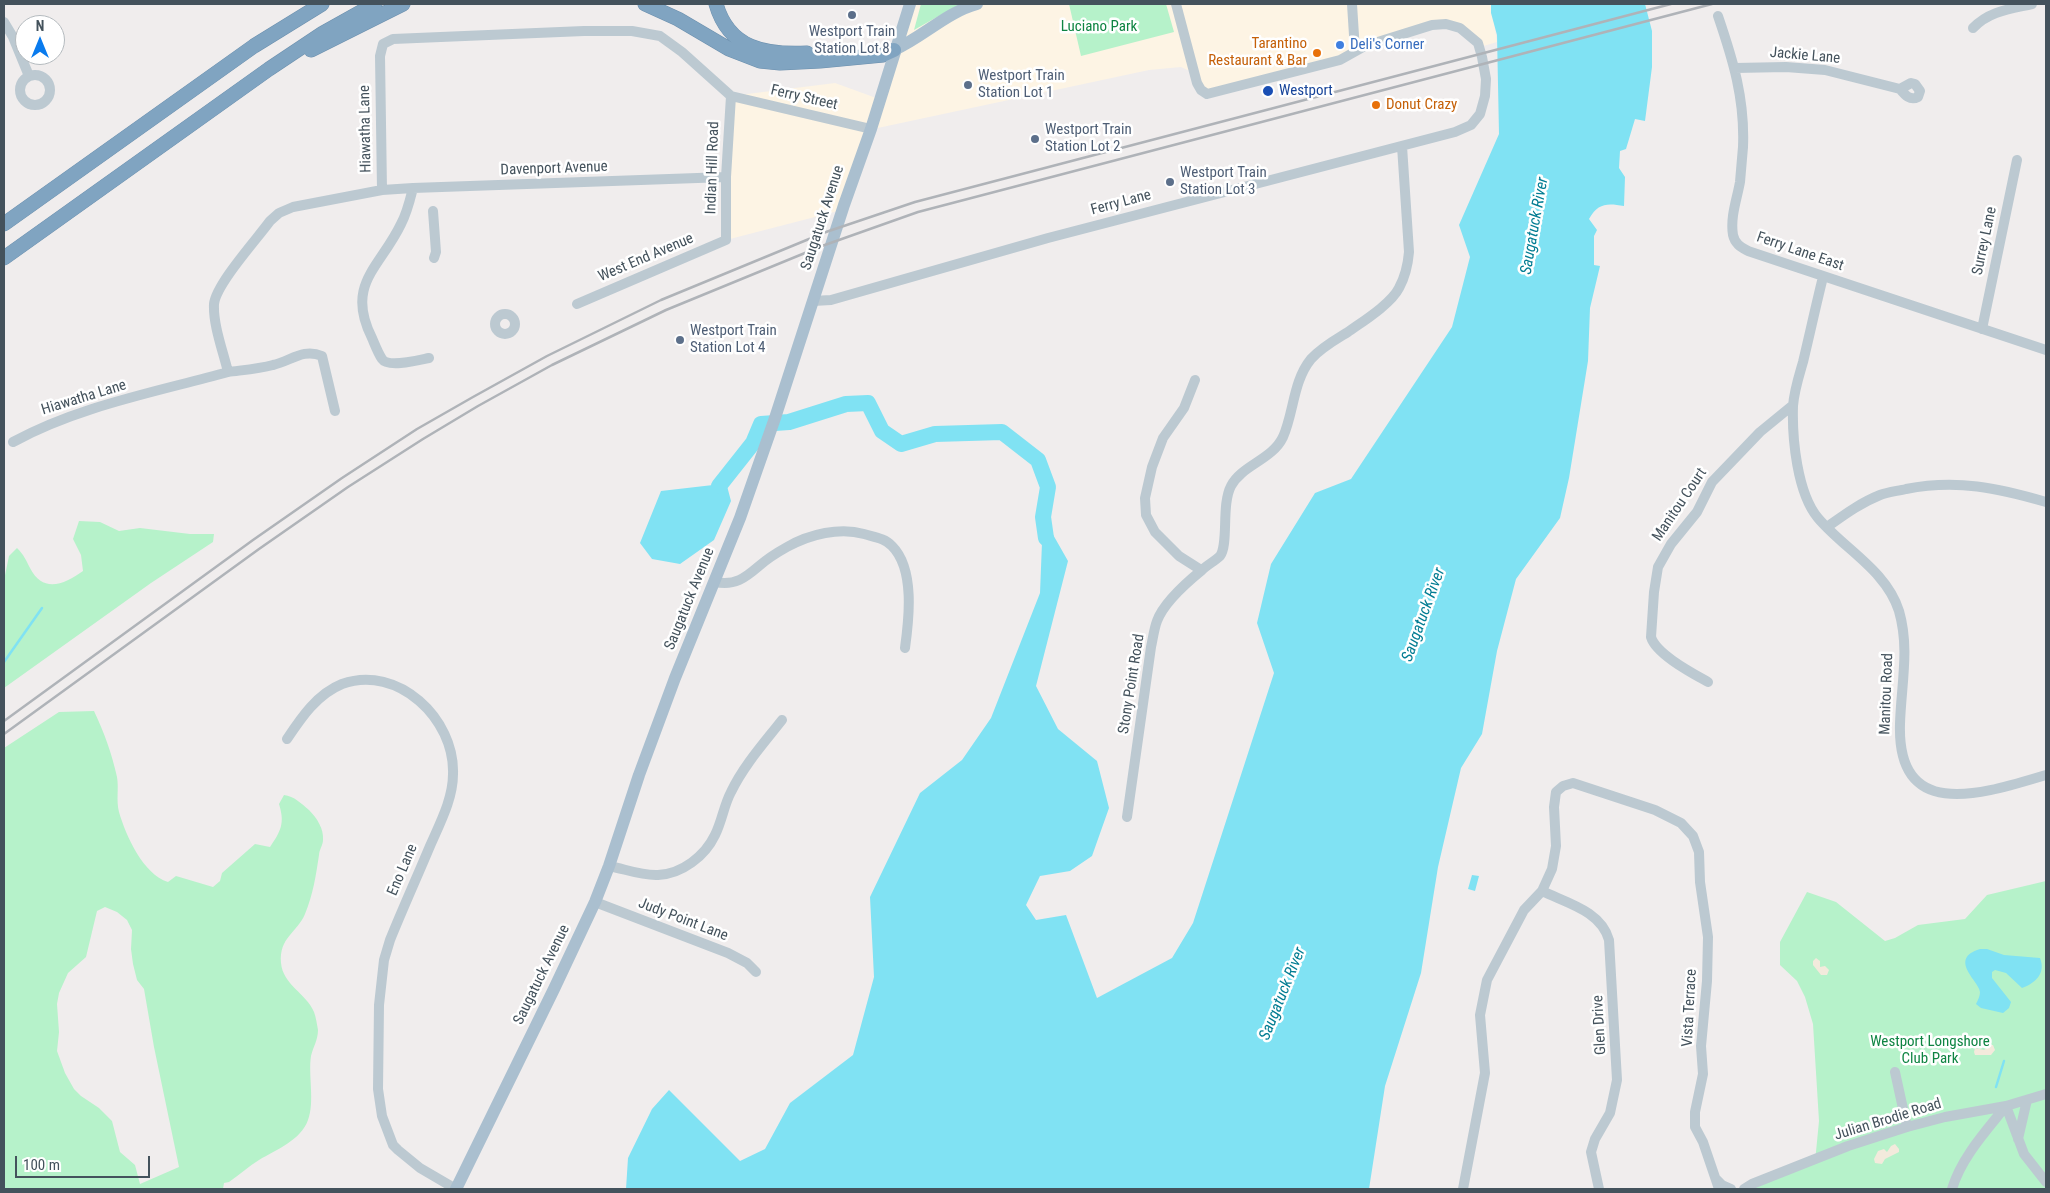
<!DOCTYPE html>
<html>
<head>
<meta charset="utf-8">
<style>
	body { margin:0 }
	#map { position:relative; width:2050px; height:1193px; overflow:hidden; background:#f0eded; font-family:"Roboto Condensed",sans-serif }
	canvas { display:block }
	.frame { position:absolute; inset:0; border:5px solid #44525c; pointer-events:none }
	.north { position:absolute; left:15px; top:15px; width:50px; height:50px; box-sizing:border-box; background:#fff; border:1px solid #b4babe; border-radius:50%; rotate:0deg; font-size:14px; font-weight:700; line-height:20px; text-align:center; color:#44525c }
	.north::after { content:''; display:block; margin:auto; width:18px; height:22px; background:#097bee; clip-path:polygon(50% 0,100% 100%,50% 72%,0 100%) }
	.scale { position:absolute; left:15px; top:1156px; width:135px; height:22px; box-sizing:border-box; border:2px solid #44525c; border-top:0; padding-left:6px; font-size:15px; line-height:18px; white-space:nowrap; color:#44525c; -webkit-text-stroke:4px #fff; paint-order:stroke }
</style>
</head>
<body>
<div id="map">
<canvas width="2050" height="1193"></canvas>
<div class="frame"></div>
<div class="north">N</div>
<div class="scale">100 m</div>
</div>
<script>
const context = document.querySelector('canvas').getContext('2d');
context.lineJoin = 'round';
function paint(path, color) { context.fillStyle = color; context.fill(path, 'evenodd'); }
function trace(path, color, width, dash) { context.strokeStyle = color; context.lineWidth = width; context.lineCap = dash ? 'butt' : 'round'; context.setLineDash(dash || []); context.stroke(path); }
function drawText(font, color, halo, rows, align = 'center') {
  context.font = font + ' "Roboto Condensed",sans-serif'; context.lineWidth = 5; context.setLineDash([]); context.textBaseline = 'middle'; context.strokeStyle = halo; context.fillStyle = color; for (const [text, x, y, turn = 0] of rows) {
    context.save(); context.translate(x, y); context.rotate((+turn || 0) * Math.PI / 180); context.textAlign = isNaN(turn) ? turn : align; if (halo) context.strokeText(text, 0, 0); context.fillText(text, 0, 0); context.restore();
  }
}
paint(new Path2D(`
	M910,4H1491L1497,42L1480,47L1446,24L1207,94L1194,73L1181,67L1149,70L873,129L842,210L726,240L731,96L835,83L879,99Z`), '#fdf4e4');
paint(new Path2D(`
	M921,4H960L914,30Z
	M1069,4H1166L1174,32L1081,56Z
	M79,521L100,522L119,531L140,528L190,534H214L213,542L151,583L4,688V580L9,556L17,548C24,555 26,560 30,568C43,594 65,584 83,571L81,555L73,539Z
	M94,711C104,732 112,754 117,777C119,788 116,800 119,812C126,836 143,874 168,882L176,876L213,887L220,881L222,873L255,844L270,847C281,831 285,823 279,804L284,795C294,796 302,804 309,810C317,818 324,829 323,840C323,845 319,850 319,855C316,875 313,895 305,914C297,933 279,937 281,963C283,985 306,993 314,1012C316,1017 317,1025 318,1030C318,1040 313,1047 311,1056C308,1074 315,1102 308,1120C301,1140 276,1150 259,1160C249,1166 239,1175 229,1182L224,1183L223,1189H4V748L59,712ZM105,907L117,912L127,920L132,930L131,949L133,964L137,980L144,989L154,1047L179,1167L140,1184L135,1165L120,1152L112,1121L99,1108L81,1096L74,1089L65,1073L57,1051L59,1032L57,1004L59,993L68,973L86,957L97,911Z
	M2046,881V1189H1751L1815,1162L1819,1121L1813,1024L1805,997L1797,981L1780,965V942L1807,892L1836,902L1885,941L1895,938L1918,925L1965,919L1987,895Z`), '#b6f2ca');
paint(new Path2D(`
	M1816,958L1820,961V967L1825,966L1829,970L1827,975H1821L1813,965V961Z
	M1990,1045H1993L1995,1050L1991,1055H1975L1974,1052L1975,1048L1984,1050Z
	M1895,1144L1899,1149V1152L1885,1159L1882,1164L1875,1163L1874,1159L1878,1151L1884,1149L1887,1152L1891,1146Z`), '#f3eadc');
paint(new Path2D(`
	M1491,4H1645L1652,31V67L1645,121L1635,119L1626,149L1620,151L1619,168L1625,177L1624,206C1607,203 1598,203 1589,219L1597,230L1594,236V265L1600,266L1590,308L1588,361L1569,478L1560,518L1516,579L1497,651L1482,734L1461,768L1438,867L1421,973L1385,1086L1369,1189H626L628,1158L652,1109L669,1090L740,1161L765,1149L790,1103L853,1055L874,977L870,897L920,793L962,760L991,718L1040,593L1043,517L1068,561L1036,686L1058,729L1097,761L1109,808L1092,856L1070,871L1040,876L1026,905L1036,920L1066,915L1097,998L1172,958L1193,923L1274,673L1257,623L1271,564L1315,493L1351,479L1452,327L1470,257L1459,225L1499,134L1497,35L1491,13Z
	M713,485L727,486L731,501L714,540L680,564L652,559L640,543L661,491Z
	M1472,875L1479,876L1475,891L1468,889Z
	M1980,949H1987L2004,955L2040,958C2046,973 2036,983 2022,988L2006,973L1995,970L1992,972V978L2011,1002L2009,1008L2003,1013L1981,1008L1976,1004C1978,1000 1980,996 1980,992C1980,982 1947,959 1980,949Z`), '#80e2f3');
trace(new Path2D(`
	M4,662L42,608
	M1996,1087L2004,1061`), '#80e2f3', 2.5);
trace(new Path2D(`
	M719,486L753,443L761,424L789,422L846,404L868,403L882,431L901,444L935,434L1002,432L1038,460L1048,487L1043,517L1046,538`), '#80e2f3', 16);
const highway = new Path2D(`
	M645,4L678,19L729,49L760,61L780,63L820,61L883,55L894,50
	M716,4C729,49 765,55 807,53
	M311,50L403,4
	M4,224L254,46L322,4
	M4,258L269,69L323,33L375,4`);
trace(highway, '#6b8fad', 15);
trace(new Path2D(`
	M1352,4L1355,51
	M1718,16C1733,60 1745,99 1743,147C1742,159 1741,170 1740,182C1737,199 1730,217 1733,235C1735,244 1741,247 1748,251L2046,350
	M4,22L13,37L29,76
	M1973,28C1989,11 2010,9 2032,4
	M1735,68L1786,67L1825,70L1900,89L1911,83L1915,84L1920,91L1918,97C1910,101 1905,95 1900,89
	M20 90a15 15 0 1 1 30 0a15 15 0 1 1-30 0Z
	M413,188C410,200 407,213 401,224C380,268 345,284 372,338C375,345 378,353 382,359C388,368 419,360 429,358
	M382,190L380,56L383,44L393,39L584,31H632L660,36L682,52L731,96L871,129
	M433,211L436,252L434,258
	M1823,277C1816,305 1810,333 1803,362C1799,376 1794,391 1793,406C1792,438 1797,493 1818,518C1844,549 1886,570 1899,611C1910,649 1901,686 1900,724C1897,824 1985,793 2046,775
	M813,301L831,300L1048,238L1455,132L1471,125L1480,114L1485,96L1486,79L1482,57L1478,43L1460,28L1446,24L1432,25L1365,46L1340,60L1207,94L1201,90L1197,83L1176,4
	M577,304L726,240V177L731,96
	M495 324a10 10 0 1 1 20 0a10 10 0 1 1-20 0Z
	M1982,329L2017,160
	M228,372C243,370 258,369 273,365C291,361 303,348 322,356L335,411
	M1195,380L1184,408L1163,438L1152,467L1145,498L1146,515L1155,532L1179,556L1201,570
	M13,442C79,406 156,392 228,372C223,351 213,325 214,304C216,284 257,239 270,221L279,213L293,207L382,190L413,188L726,177
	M1827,527C1844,515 1860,503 1880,495C1888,492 1898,491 1906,489C1957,479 1998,488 2046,502
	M715,582C735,586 745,578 759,566C767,559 778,552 787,547C810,534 840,527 864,534C874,537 885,538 892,546C915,569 909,619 905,648
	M1708,682C1692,673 1656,654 1651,637L1654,592L1658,567L1671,544L1697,512L1712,482L1760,432L1793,405
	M287,739C301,718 317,694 342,684C398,664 455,719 453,774C453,799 440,823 430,846C417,877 403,908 390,940L384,960L379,1005L378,1089L382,1116L393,1145L398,1150L420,1168L456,1189
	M1127,817L1151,647C1153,638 1154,629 1157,621C1164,602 1186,583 1202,570C1207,565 1215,561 1220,556C1229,544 1221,505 1231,486C1242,465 1272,460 1283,437C1294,412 1293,381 1311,359C1322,347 1335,340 1348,332C1362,322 1391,304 1399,288C1405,277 1408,264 1409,252L1402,146
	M609,866C625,869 642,876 658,875C682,874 705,856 715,835C722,821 724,805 731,792C744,765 764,743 782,720
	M1542,891C1567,903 1601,911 1609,940L1617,1080L1610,1113L1595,1139L1591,1152L1599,1189
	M595,902L728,953L747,963L756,972
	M1895,1072L1907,1127
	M2006,1106L2024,1154L2046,1182
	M2018,1139L2027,1100
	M1716,1179L1722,1185L1731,1189
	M1463,1189L1485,1073L1480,1015L1487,980L1524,910L1542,891L1552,869L1556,846L1554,807L1556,792L1563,786L1573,783L1655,810L1681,823L1693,836L1699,852L1700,882L1708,937L1707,981L1701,1046L1703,1074L1695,1112V1127L1703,1142L1719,1189
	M1744,1189L1752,1184L1848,1146L1907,1127L1945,1117L2006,1106L2046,1094
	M1952,1189C1961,1158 1986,1131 2006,1106`), '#bcc9d1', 10);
trace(new Path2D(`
	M894,50C923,37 947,12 977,4
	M456,1189L554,989L595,902L609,866L639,775L675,678L740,518L775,418L844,205L871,129L910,4`), '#aabfcf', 12);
trace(highway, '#80a4c1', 14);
trace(new Path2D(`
	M4,721L253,540L342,478L417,429L473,397L547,356L661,300L826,232L915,202L1671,4
	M4,734L259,549L348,487L423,439L478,406L552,365L666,310L822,246L918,212L1712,4`), '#afb3b8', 2.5);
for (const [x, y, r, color] of [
	[852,15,5,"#5c6f8a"],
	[1340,45,5,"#3f7fe0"],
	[1317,53,5,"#e8710a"],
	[968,85,5,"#5c6f8a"],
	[1268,91,6,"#1a4fb4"],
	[1376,105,5,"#e8710a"],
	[1035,139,5,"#5c6f8a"],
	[1170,182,5,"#5c6f8a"],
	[680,340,5,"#5c6f8a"]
]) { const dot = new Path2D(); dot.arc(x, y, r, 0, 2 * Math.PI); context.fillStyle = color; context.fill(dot); trace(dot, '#fff', 2); }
drawText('15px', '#0e8442', '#fff', [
	["Luciano Park",1099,27],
	["Westport Longshore",1930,1042],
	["Club Park",1930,1059]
]);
drawText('15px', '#4e5e75', '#fff', [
	["Westport Train",852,32,"center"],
	["Station Lot 8",852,49,"center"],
	["Westport Train",978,76],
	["Station Lot 1",978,93],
	["Westport Train",1045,130],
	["Station Lot 2",1045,147],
	["Westport Train",1180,173],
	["Station Lot 3",1180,190],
	["Westport Train",690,331],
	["Station Lot 4",690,348]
], 'left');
drawText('15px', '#c56008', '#fff', [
	["Tarantino",1307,44],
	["Restaurant & Bar",1307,61],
	["Donut Crazy",1386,105,"left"]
], 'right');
drawText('15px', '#366cbe', '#fff', [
	["Deli's Corner",1350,45]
], 'left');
drawText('15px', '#44525c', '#fff', [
	["Jackie Lane",1805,56,5],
	["Ferry Street",804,98,13],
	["Hiawatha Lane",366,129,-91],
	["Indian Hill Road",713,168,-88],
	["Davenport Avenue",554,169,-2],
	["Ferry Lane",1121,203,-15],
	["Saugatuck Avenue",823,218,-72],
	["Surrey Lane",1985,241,-78],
	["Ferry Lane East",1800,252,19],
	["West End Avenue",646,258,-23],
	["Hiawatha Lane",84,398,-17],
	["Manitou Court",1680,505,-56],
	["Saugatuck Avenue",690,599,-68],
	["Stony Point Road",1132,684,-81],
	["Manitou Road",1887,694,-88],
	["Eno Lane",403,870,-67],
	["Judy Point Lane",683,920,21],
	["Saugatuck Avenue",542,975,-64],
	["Vista Terrace",1690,1008,-87],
	["Glen Drive",1600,1025,-93],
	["Julian Brodie Road",1888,1120,-17]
]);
drawText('15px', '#164399', '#fff', [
	["Westport",1279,91]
], 'left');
drawText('italic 16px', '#037d93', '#fff', [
	["Saugatuck River",1535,226,-80],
	["Saugatuck River",1424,615,-70],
	["Saugatuck River",1283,994,-68]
]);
</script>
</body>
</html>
